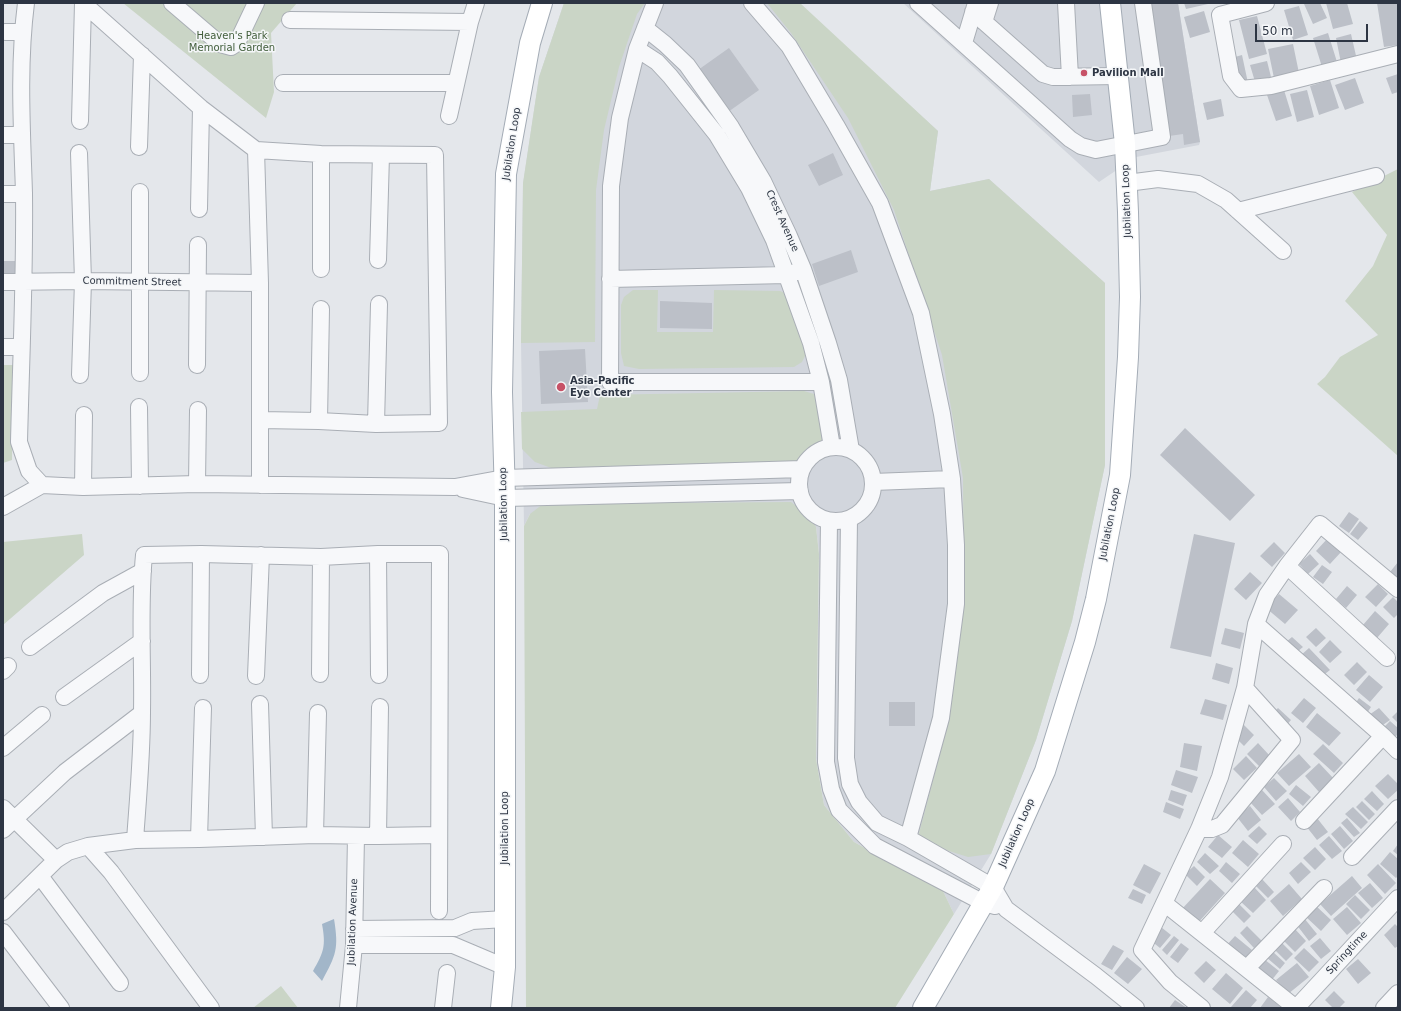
<!DOCTYPE html>
<html>
<head>
<meta charset="utf-8">
<style>
	body { margin:0 }
	#map { position:relative; width:1401px; height:1011px; overflow:hidden; background:#e4e7eb; font-family:"DejaVu Sans",sans-serif }
	canvas { display:block }
	.frame { position:absolute; inset:0; border:4px solid #2d3543; pointer-events:none }
	.scale { position:absolute; left:1255px; top:24px; width:113px; height:18px; box-sizing:border-box; border:2px solid #2d3543; border-top:0; padding-left:5px; font-size:12px; line-height:14px; white-space:nowrap; color:#2d3543; -webkit-text-stroke:3px #f4f6f8; paint-order:stroke }
</style>
</head>
<body>
<div id="map">
<canvas width="1401" height="1011"></canvas>
<div class="frame"></div>
<div class="scale">50 m</div>
</div>
<script>
const context = document.querySelector('canvas').getContext('2d');
context.lineJoin = 'round';
function paint(path, color) { context.fillStyle = color; context.fill(path, 'evenodd'); }
function trace(path, color, width, dash) { context.strokeStyle = color; context.lineWidth = width; context.lineCap = dash ? 'butt' : 'round'; context.setLineDash(dash || []); context.stroke(path); }
function drawText(font, color, halo, rows, align = 'center') {
  context.font = font + ' "DejaVu Sans",sans-serif'; context.lineWidth = 3; context.setLineDash([]); context.textBaseline = 'middle'; context.strokeStyle = halo; context.fillStyle = color; for (const [text, x, y, turn = 0] of rows) {
    context.save(); context.translate(x, y); context.rotate((+turn || 0) * Math.PI / 180); context.textAlign = isNaN(turn) ? turn : align; if (halo) context.strokeText(text, 0, 0); context.fillText(text, 0, 0); context.restore();
  }
}
paint(new Path2D(`
	M564,3H798L938,131L930,191L989,179L1105,283V465L1072,621L1036,740L991,854L954,914L943,891L854,842L824,805L816,759L819,554L816,527L530,514L524,526L521,343L523,184L539,77Z
	M903,3H1178L1200,142L1199,145L1136,157L1099,182Z`), '#d2d6dd');
paint(new Path2D(`
	M123,3H297L271,33L274,92L266,118Z
	M564,3H645L637,14L619,67L604,130L596,190L595,342L521,343L523,183L539,77Z
	M767,3H800L938,131L930,191L989,179L1105,283V465L1072,621L1036,740L991,854L968,857L949,851L918,837L948,724L964,603L963,478L942,355L894,210L848,118L791,33Z
	M1398,169V456L1317,384L1325,377L1340,357L1378,335L1345,301L1373,266L1387,235L1352,192Z
	M633,290H658L657,332H713L714,290L780,291L790,295L806,354L802,362L794,367L639,369L624,366L621,353V305L624,297Z
	M3,365H13L12,460L3,463Z
	M804,391L814,394L820,402L822,440L807,453L799,465L554,469L535,462L522,449L521,412L597,409L600,395Z
	M791,502L808,515L816,527L819,554L816,759L824,805L854,842L943,891L954,914L895,1008H526L524,526L530,514L543,504Z
	M82,534L84,555L3,625V542Z
	M281,986L298,1008H253Z`), '#cad5c6');
paint(new Path2D(`
	M334,919C339,949 336,955 322,981L313,971C324,952 326,946 322,924Z`), '#a2b6c9');
paint(new Path2D(`
	M1149,3H1178L1200,142L1184,145L1183,134L1169,136Z
	M1184,3H1208V4L1186,9Z
	M1305,3H1320L1327,18L1313,24L1304,4Z
	M1326,3H1347L1353,24L1333,29Z
	M1377,3H1398V45L1384,47Z
	M1299,6L1308,35L1293,40L1284,10Z
	M1204,11L1210,32L1190,38L1184,17Z
	M1257,16L1267,54L1249,59L1239,20Z
	M1328,33L1337,62L1322,67L1313,38Z
	M1351,34L1357,60L1341,63L1336,38Z
	M1293,44L1300,78L1275,83L1268,49Z
	M729,48L759,90L728,112L698,70Z
	M1242,55L1248,83L1241,84L1235,57Z
	M1267,61L1272,81L1256,85L1250,65Z
	M1398,74V92L1392,94L1386,78Z
	M1355,78L1364,103L1345,110L1335,85Z
	M1330,80L1339,108L1319,115L1310,86Z
	M1284,90L1292,116L1276,121L1267,95Z
	M1307,90L1314,117L1297,122L1290,94Z
	M1090,94L1092,115L1073,117L1072,95Z
	M1221,99L1224,116L1207,120L1203,103Z
	M833,153L843,175L819,186L808,165Z
	M851,250L858,272L819,286L812,264Z
	M3,261H20V279H3Z
	M660,301L712,303V329L660,328Z
	M585,349L588,402L541,404L539,351Z
	M1185,428L1255,495L1230,521L1160,455Z
	M1349,512L1359,519L1349,533L1339,526Z
	M1360,521L1368,528L1358,540L1350,534Z
	M1194,534L1235,543L1211,657L1170,648Z
	M1328,538L1342,551L1330,564L1316,551Z
	M1274,542L1285,553L1272,567L1260,556Z
	M1310,554L1319,564L1308,574L1299,564Z
	M1398,562V579L1390,572Z
	M1322,565L1332,572L1323,584L1313,577Z
	M1250,572L1262,583L1246,600L1234,589Z
	M1378,584L1388,594L1376,607L1365,597Z
	M1347,586L1357,595L1346,608L1336,599Z
	M1279,594L1298,610L1285,624L1266,608Z
	M1393,597L1398,602V614L1394,618L1383,607Z
	M1375,611L1389,624L1377,638L1363,625Z
	M1225,628L1244,633L1240,649L1221,644Z
	M1316,628L1326,638L1316,647L1306,637Z
	M1292,637L1303,647L1297,652L1286,642Z
	M1330,640L1342,652L1330,663L1319,652Z
	M1309,648L1330,670L1321,677L1300,656Z
	M1357,662L1367,672L1354,685L1344,675Z
	M1216,663L1233,668L1229,684L1212,679Z
	M1369,675L1383,687L1370,702L1356,690Z
	M1304,698L1316,708L1303,723L1291,713Z
	M1359,698L1371,707L1367,713L1355,704Z
	M1205,699L1227,705L1223,720L1200,714Z
	M889,702H915V726H889Z
	M1278,708L1291,720L1285,727L1271,715Z
	M1379,708L1390,720L1380,727L1369,715Z
	M1398,711V723L1392,717Z
	M1317,713L1341,733L1329,746L1306,727Z
	M1390,721L1398,728V734L1395,737L1384,727Z
	M1243,724L1254,735L1244,746L1233,735Z
	M1184,743L1202,746L1197,771L1180,767Z
	M1258,743L1270,756L1259,766L1247,754Z
	M1323,744L1343,763L1334,773L1313,754Z
	M1299,754L1311,767L1289,786L1277,773Z
	M1246,756L1257,768L1244,780L1233,769Z
	M1319,763L1334,779L1319,792L1305,776Z
	M1176,770L1198,777L1192,793L1171,785Z
	M1388,774L1398,784V790L1388,799L1375,786Z
	M1274,778L1287,791L1276,801L1264,787Z
	M1296,785L1311,797L1303,806L1289,794Z
	M1171,790L1187,795L1183,806L1168,800Z
	M1262,790L1275,804L1262,815L1249,801Z
	M1372,791L1384,804L1377,811L1364,799Z
	M1288,798L1300,812L1291,821L1278,807Z
	M1362,801L1375,814L1369,820L1356,807Z
	M1166,802L1184,809L1180,819L1163,812Z
	M1250,806L1261,820L1248,831L1237,817Z
	M1353,807L1368,822L1361,829L1345,814Z
	M1317,818L1328,832L1317,840L1306,826Z
	M1347,818L1360,833L1354,837L1341,823Z
	M1259,826L1267,834L1257,844L1248,836Z
	M1340,826L1353,841L1344,849L1331,834Z
	M1218,835L1232,847L1222,858L1208,847Z
	M1329,836L1342,851L1332,859L1319,845Z
	M1243,840L1259,854L1248,867L1232,853Z
	M1398,844V855L1393,851Z
	M1315,847L1326,859L1315,870L1303,858Z
	M1390,852L1398,859V876L1396,878L1380,864Z
	M1205,853L1219,866L1210,874L1197,862Z
	M1226,862L1240,874L1232,883L1219,871Z
	M1301,862L1311,872L1298,884L1289,873Z
	M1144,864L1161,873L1150,894L1133,885Z
	M1378,864L1396,883L1385,894L1367,875Z
	M1194,866L1205,877L1197,886L1185,874Z
	M1352,876L1362,888L1331,916L1320,904Z
	M1210,879L1225,893L1196,925L1180,911Z
	M1262,879L1274,892L1268,898L1256,886Z
	M1370,883L1383,898L1372,908L1358,893Z
	M1289,884L1302,899L1283,916L1270,901Z
	M1254,887L1266,900L1253,913L1240,901Z
	M1133,889L1146,895L1142,904L1128,898Z
	M1355,895L1370,910L1361,919L1346,904Z
	M1237,902L1251,916L1244,923L1230,909Z
	M1315,905L1331,920L1321,931L1305,916Z
	M1347,907L1361,923L1347,935L1333,919Z
	M1304,918L1317,934L1309,941L1296,924Z
	M1395,924L1398,927V946L1395,948L1384,935Z
	M1247,926L1262,941L1254,948L1240,933Z
	M1161,927L1171,935L1160,948L1150,940Z
	M1295,929L1306,941L1295,952L1283,940Z
	M1174,936L1179,940L1167,955L1162,950Z
	M1235,936L1252,950L1241,963L1224,948Z
	M1320,938L1331,951L1321,959L1310,946Z
	M1281,942L1293,954L1286,961L1274,949Z
	M1181,943L1189,949L1178,963L1170,957Z
	M1113,945L1124,951L1112,970L1101,964Z
	M1304,948L1319,962L1309,972L1294,958Z
	M1272,951L1285,963L1280,969L1266,957Z
	M1127,957L1142,969L1128,984L1114,973Z
	M1264,959L1279,971L1271,981L1256,969Z
	M1358,959L1371,973L1358,984L1346,969Z
	M1206,961L1216,970L1204,983L1194,973Z
	M1297,963L1309,977L1288,994L1276,980Z
	M1226,973L1243,988L1230,1004L1212,989Z
	M1246,990L1257,1000L1250,1008H1232L1231,1007Z
	M1334,991L1345,1002L1339,1008H1333L1325,1000Z
	M1268,997L1282,1008H1260Z
	M1175,1000L1187,1008H1169Z`), '#bcc0c8');
const minor = new Path2D(`
	M26,3C18,66 22,130 24,193C25,276 21,359 19,442L29,471L42,485L83,487L197,484L455,487L504,478L802,469
	M83,3L201,108L256,150L321,154L435,155L439,423L376,424L319,421L260,420
	M172,3L220,44L231,47L237,43L256,3
	M655,3L637,49L620,118L611,186L610,382H821
	M752,3L789,46L836,125L880,203L921,313L942,414L952,479L956,545V604L941,718L908,838
	M918,3L1070,139L1081,146L1096,150L1162,137L1143,3
	M1066,3L1070,77
	M1266,3L1220,15L1231,76L1241,89L1271,86L1398,54
	M973,12L1043,74L1053,77L1117,76
	M290,20L470,22
	M984,22L990,3
	M645,28L665,44L687,65L731,127L763,181L789,236L803,269L828,343L839,380L851,450
	M5,32H22
	M964,43L976,3
	M637,49L657,62L670,76L717,135L749,188L774,240L811,343L821,382L832,447
	M283,83H456
	M449,116L470,22L476,3
	M80,121L83,3
	M3,135H21
	M139,147L142,55
	M256,150L260,283V485
	M79,153L83,281L80,375
	M321,154V269
	M1127,183L1158,179L1198,184L1226,200L1283,251
	M140,192V373
	M3,194H24
	M199,209L201,108
	M1238,211L1376,176
	M378,260L381,155
	M610,279L786,275L796,272
	M3,282L83,281L260,283
	M3,347H21
	M197,365L198,245
	M139,407L140,486
	M319,421L321,309
	M376,424L379,304
	M799 484a37 37 0 1 1 74 0a37 37 0 1 1-74 0Z
	M873,482L952,479
	M197,484L198,410
	M83,487L84,415
	M463,489L505,498L800,491
	M3,507L42,485
	M849,519L846,758L850,784L859,802L877,823L908,838L993,887L1006,909L1096,976L1136,1008
	M829,521L826,762L831,789L839,810L875,846L984,903L995,906
	M378,554L379,675
	M1287,566L1387,658
	M1256,624L1383,736L1398,751
	M30,647L103,593L143,571
	M3,671L8,666
	M320,674L321,557
	M200,675L201,554
	M256,676L261,555
	M64,697L142,641
	M260,704L264,837
	M3,748L42,715
	M3,808L56,860
	M1304,821L1383,736
	M1199,829H1212L1222,825L1292,740L1245,688
	M3,830L65,772L142,713
	M315,835L318,713
	M378,836L380,707
	M199,839L203,708
	M135,840C138,798 142,755 142,712C143,660 139,607 144,555L201,554L321,557L378,554H440L439,911
	M88,846L111,872L211,1008
	M1352,857L1398,808
	M40,876L120,983
	M1164,903L1296,1008
	M3,912L56,860L68,852L88,846L135,840L199,839L315,835L378,836L439,835
	M354,929L455,928L472,921L505,919
	M3,932L61,1008
	M1202,933L1283,844
	M354,945H453L505,967
	M1247,968L1324,888
	M348,1008L354,945L356,836
	M443,1008L447,973
	M1202,1008L1170,982L1142,950L1199,829L1220,777L1245,688L1256,624L1267,595L1287,566L1320,524L1398,589
	M1296,1008L1398,898
	M1384,1008L1398,993`);
const major = new Path2D(`
	M501,1008L505,967V498L502,392L506,174L530,43L542,3
	M923,1008L993,887L1045,771L1085,642L1096,599L1120,475L1128,357L1130,297L1128,212L1125,144L1110,3`);
trace(minor, '#a9aeb5', 18);
trace(major, '#a4acb6', 22);
trace(minor, '#f7f8fa', 16);
trace(major, '#fff', 20);
for (const [x, y, r, color] of [
	[1084,73,4,"#c75267"],
	[561,387,5,"#c75267"]
]) { const dot = new Path2D(); dot.arc(x, y, r, 0, 2 * Math.PI); context.fillStyle = color; context.fill(dot); trace(dot, '#f4f6f8', 1.5); }
drawText('10px', '#425e3b', '#f4f6f8', [
	["Heaven's Park",232,36],
	["Memorial Garden",232,48]
]);
drawText('bold 10px', '#2d3543', '#f4f6f8', [
	["Pavilion Mall",1092,73],
	["Asia-Pacific",570,381],
	["Eye Center",570,393]
], 'left');
drawText('10px', '#2d3543', '#f4f6f8', [
	["Jubilation Loop",512,144,-81],
	["Jubilation Loop",1127,201,-92],
	["Crest Avenue",782,221,66],
	["Commitment Street",132,282,1],
	["Jubilation Loop",504,504,-91],
	["Jubilation Loop",1110,524,-79],
	["Jubilation Loop",505,828,-90],
	["Jubilation Loop",1017,833,-66],
	["Jubilation Avenue",353,922,-88],
	["Springtime",1347,953,-47]
]);
</script>
</body>
</html>
